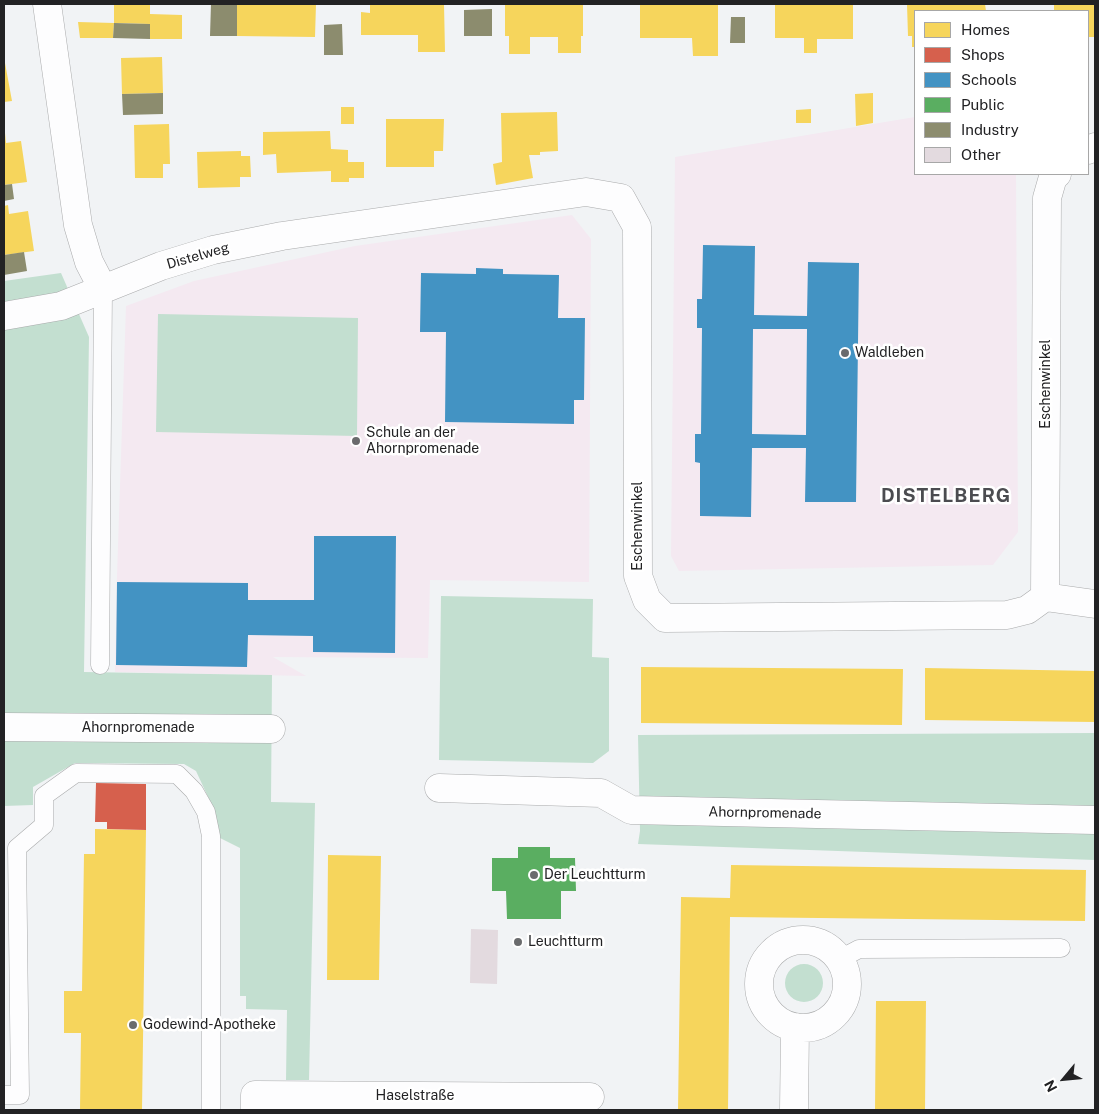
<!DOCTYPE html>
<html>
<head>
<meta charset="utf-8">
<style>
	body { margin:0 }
	#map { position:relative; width:1099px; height:1114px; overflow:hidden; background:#f1f3f5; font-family:"Public Sans",sans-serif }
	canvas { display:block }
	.frame { position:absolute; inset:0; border:5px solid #222224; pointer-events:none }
	.legend { position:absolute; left:914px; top:10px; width:175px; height:165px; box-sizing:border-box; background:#fff; border:1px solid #a7a7a7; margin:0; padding:6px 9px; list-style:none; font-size:15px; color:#222224 }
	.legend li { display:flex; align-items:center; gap:10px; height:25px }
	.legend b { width:25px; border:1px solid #a7a7a7 }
	.north { position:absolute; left:1039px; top:1054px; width:50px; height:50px; -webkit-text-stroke:4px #fff; paint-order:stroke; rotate:242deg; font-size:14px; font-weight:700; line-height:20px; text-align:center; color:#222224 }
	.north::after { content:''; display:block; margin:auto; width:18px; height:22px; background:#222224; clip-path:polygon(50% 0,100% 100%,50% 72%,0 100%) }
</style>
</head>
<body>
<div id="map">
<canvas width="1099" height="1114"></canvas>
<div class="frame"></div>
<ul class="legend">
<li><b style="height:14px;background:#f6d55c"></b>Homes</li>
<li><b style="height:14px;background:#d6604d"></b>Shops</li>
<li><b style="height:14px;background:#4393c3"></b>Schools</li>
<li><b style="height:14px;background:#5aae61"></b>Public</li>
<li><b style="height:14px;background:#8c8c6e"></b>Industry</li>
<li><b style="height:14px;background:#e3dadf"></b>Other</li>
</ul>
<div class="north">N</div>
</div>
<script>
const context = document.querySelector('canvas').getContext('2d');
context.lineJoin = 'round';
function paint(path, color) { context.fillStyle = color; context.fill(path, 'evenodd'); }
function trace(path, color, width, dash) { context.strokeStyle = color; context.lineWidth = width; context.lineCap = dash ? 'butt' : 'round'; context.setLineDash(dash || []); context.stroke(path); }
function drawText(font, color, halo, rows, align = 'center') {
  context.font = font + ' "Public Sans",sans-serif'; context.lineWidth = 5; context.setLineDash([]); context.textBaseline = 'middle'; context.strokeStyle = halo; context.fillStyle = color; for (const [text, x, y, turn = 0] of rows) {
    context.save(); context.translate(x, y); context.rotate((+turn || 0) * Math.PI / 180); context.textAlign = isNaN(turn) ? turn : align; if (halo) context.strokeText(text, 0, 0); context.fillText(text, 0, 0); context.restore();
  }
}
paint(new Path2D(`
	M915,117V174H1016L1018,532L993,565L679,571L671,556L675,157Z
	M572,215L591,239L589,582L430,580L428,658L273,657L306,676L115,672L117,576L126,306L194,281L355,246Z`), '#f4e9f1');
paint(new Path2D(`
	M61,273L89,337L84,672L272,675L271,802L315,803L309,1080H286L287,1010L246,1009V996H240V848L218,837L215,812L196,771L184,764L75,763L33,787V805L4,806V281Z
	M158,314L358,318L357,436L156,432Z
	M441,596L593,599L592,657L609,658V751L593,763L439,760Z
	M1095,733V860L638,844L640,831L638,735Z
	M785 983a19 19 0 1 1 38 0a19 19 0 1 1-38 0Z`), '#c3dfd0');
paint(new Path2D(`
	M114,4H150V14L182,15V39H150V24L114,23Z
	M237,4H316L315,37L237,36Z
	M370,4H444L445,52H418V35H361V12L370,13Z
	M505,4H583V36H581V53H558V37H530V54H509V36H505Z
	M640,4H718V56H693L692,38H640Z
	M775,4H853V39H817V53H804V38H775Z
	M907,4H985L986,11H915V47H912V36H908Z
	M1054,4H1095V37H1088V11H1054Z
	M78,22L114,23L113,38H80Z
	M162,57L163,93L122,94L121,58Z
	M4,63H5L12,101L4,102Z
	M873,93V123L856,126L855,94Z
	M341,107H354V124H341Z
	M811,109V123H796V110Z
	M557,112L558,151L540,152V155H529L533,178L496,185L493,164L502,162L501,113Z
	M386,119H444L443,151H434V167H386Z
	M169,124L170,164H163V178H135L134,125Z
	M330,131L331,149L348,150V162H364V178H349V182H331V171L277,173L276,154L263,155V132Z
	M4,133H5L6,143L21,141L27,182L4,185Z
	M241,151V156H250L251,177H240V187L198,188L197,152Z
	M8,205L9,214L28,211L34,251L4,255V206Z
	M641,667L903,669L902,725L641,723Z
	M925,668L1095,671V722L925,720Z
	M95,829L146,830L142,1110H80L81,1033H64V991H82L84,854H95Z
	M328,855L381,856L379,980H327Z
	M731,865L1086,870L1085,921L730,917L728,1110H678L681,897L730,898Z
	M876,1001H926L925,1110H875Z`), '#f6d55c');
paint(new Path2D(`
	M96,783L146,784V830L107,829V822H95Z`), '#d6604d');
paint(new Path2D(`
	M703,245L755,246L754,315L807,316L808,262L859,263L856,502H805L806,448H752L751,517L700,516V463L695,462V434H701L702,328H697V299H702ZM753,329H807L806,435L752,434Z
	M476,268L503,269V274L559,275L558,318H585L584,400H574V424L445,422L446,332H420L421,273L476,274Z
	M314,536H396L395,653L313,652V636L248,635L247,667L116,665L117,582L248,583V600H314Z`), '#4393c3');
paint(new Path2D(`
	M518,847H550V858H575L576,891H561V919H507L506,891H492V858H518Z`), '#5aae61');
paint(new Path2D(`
	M211,4H237V36H210Z
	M492,9V36H464V10Z
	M731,17H745V43H730Z
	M114,23L150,24V39L113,38Z
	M342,24L343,55H324V25Z
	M163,93V114L123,115L122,94Z
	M12,184L14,199L4,201V185Z
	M24,252L27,271L4,275V255Z`), '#8c8c6e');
paint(new Path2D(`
	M471,929L498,930L497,984L470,983Z`), '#e3dadf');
const lane = new Path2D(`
	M100,665L103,289
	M840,959L859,949L1061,948
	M4,1095H20L17,848L44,825V796L76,773L177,774L194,791L206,812L211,836V1110`);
const street = new Path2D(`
	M47,4L78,225L89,262L103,289
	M1088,150L1095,147
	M4,316L61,306L161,266L213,250L282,236L586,192L621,198L637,227L638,576L647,600L665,618L1007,615L1027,610L1045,597L1095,604
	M1045,597L1047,198L1053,177L1057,174
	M4,727L271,729
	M439,788L601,793L631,810L1095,820
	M759 984a44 44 0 1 1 88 0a44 44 0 1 1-88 0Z
	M255,1110V1095L590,1097
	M794,1110L795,1027`);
trace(lane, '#a9aaab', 19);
trace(street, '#a9aaab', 29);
trace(lane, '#fdfdfe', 18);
trace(street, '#fdfdfe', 28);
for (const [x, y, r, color] of [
	[845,353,5,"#6a6b6d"],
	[356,441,5,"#6a6b6d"],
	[534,875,5,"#6a6b6d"],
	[518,942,5,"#6a6b6d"],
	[133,1025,5,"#6a6b6d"]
]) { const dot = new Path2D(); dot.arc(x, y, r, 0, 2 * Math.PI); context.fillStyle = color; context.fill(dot); trace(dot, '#fff', 2); }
drawText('14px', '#222224', '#fff', [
	["Distelweg",198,256,-16],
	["Eschenwinkel",1046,384,-90],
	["Eschenwinkel",638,526,-90],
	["Ahornpromenade",138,728],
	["Ahornpromenade",765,813,1],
	["Haselstraße",415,1096]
]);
drawText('14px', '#222224', '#fff', [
	["Waldleben",855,353],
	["Schule an der",366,433],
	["Ahornpromenade",366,449],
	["Der Leuchtturm",544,875],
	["Leuchtturm",528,942],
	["Godewind-Apotheke",143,1025]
], 'left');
context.letterSpacing = '1px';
drawText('bold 19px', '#4b4c50', '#fff', [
	["DISTELBERG",946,496]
]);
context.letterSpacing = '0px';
</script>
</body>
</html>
